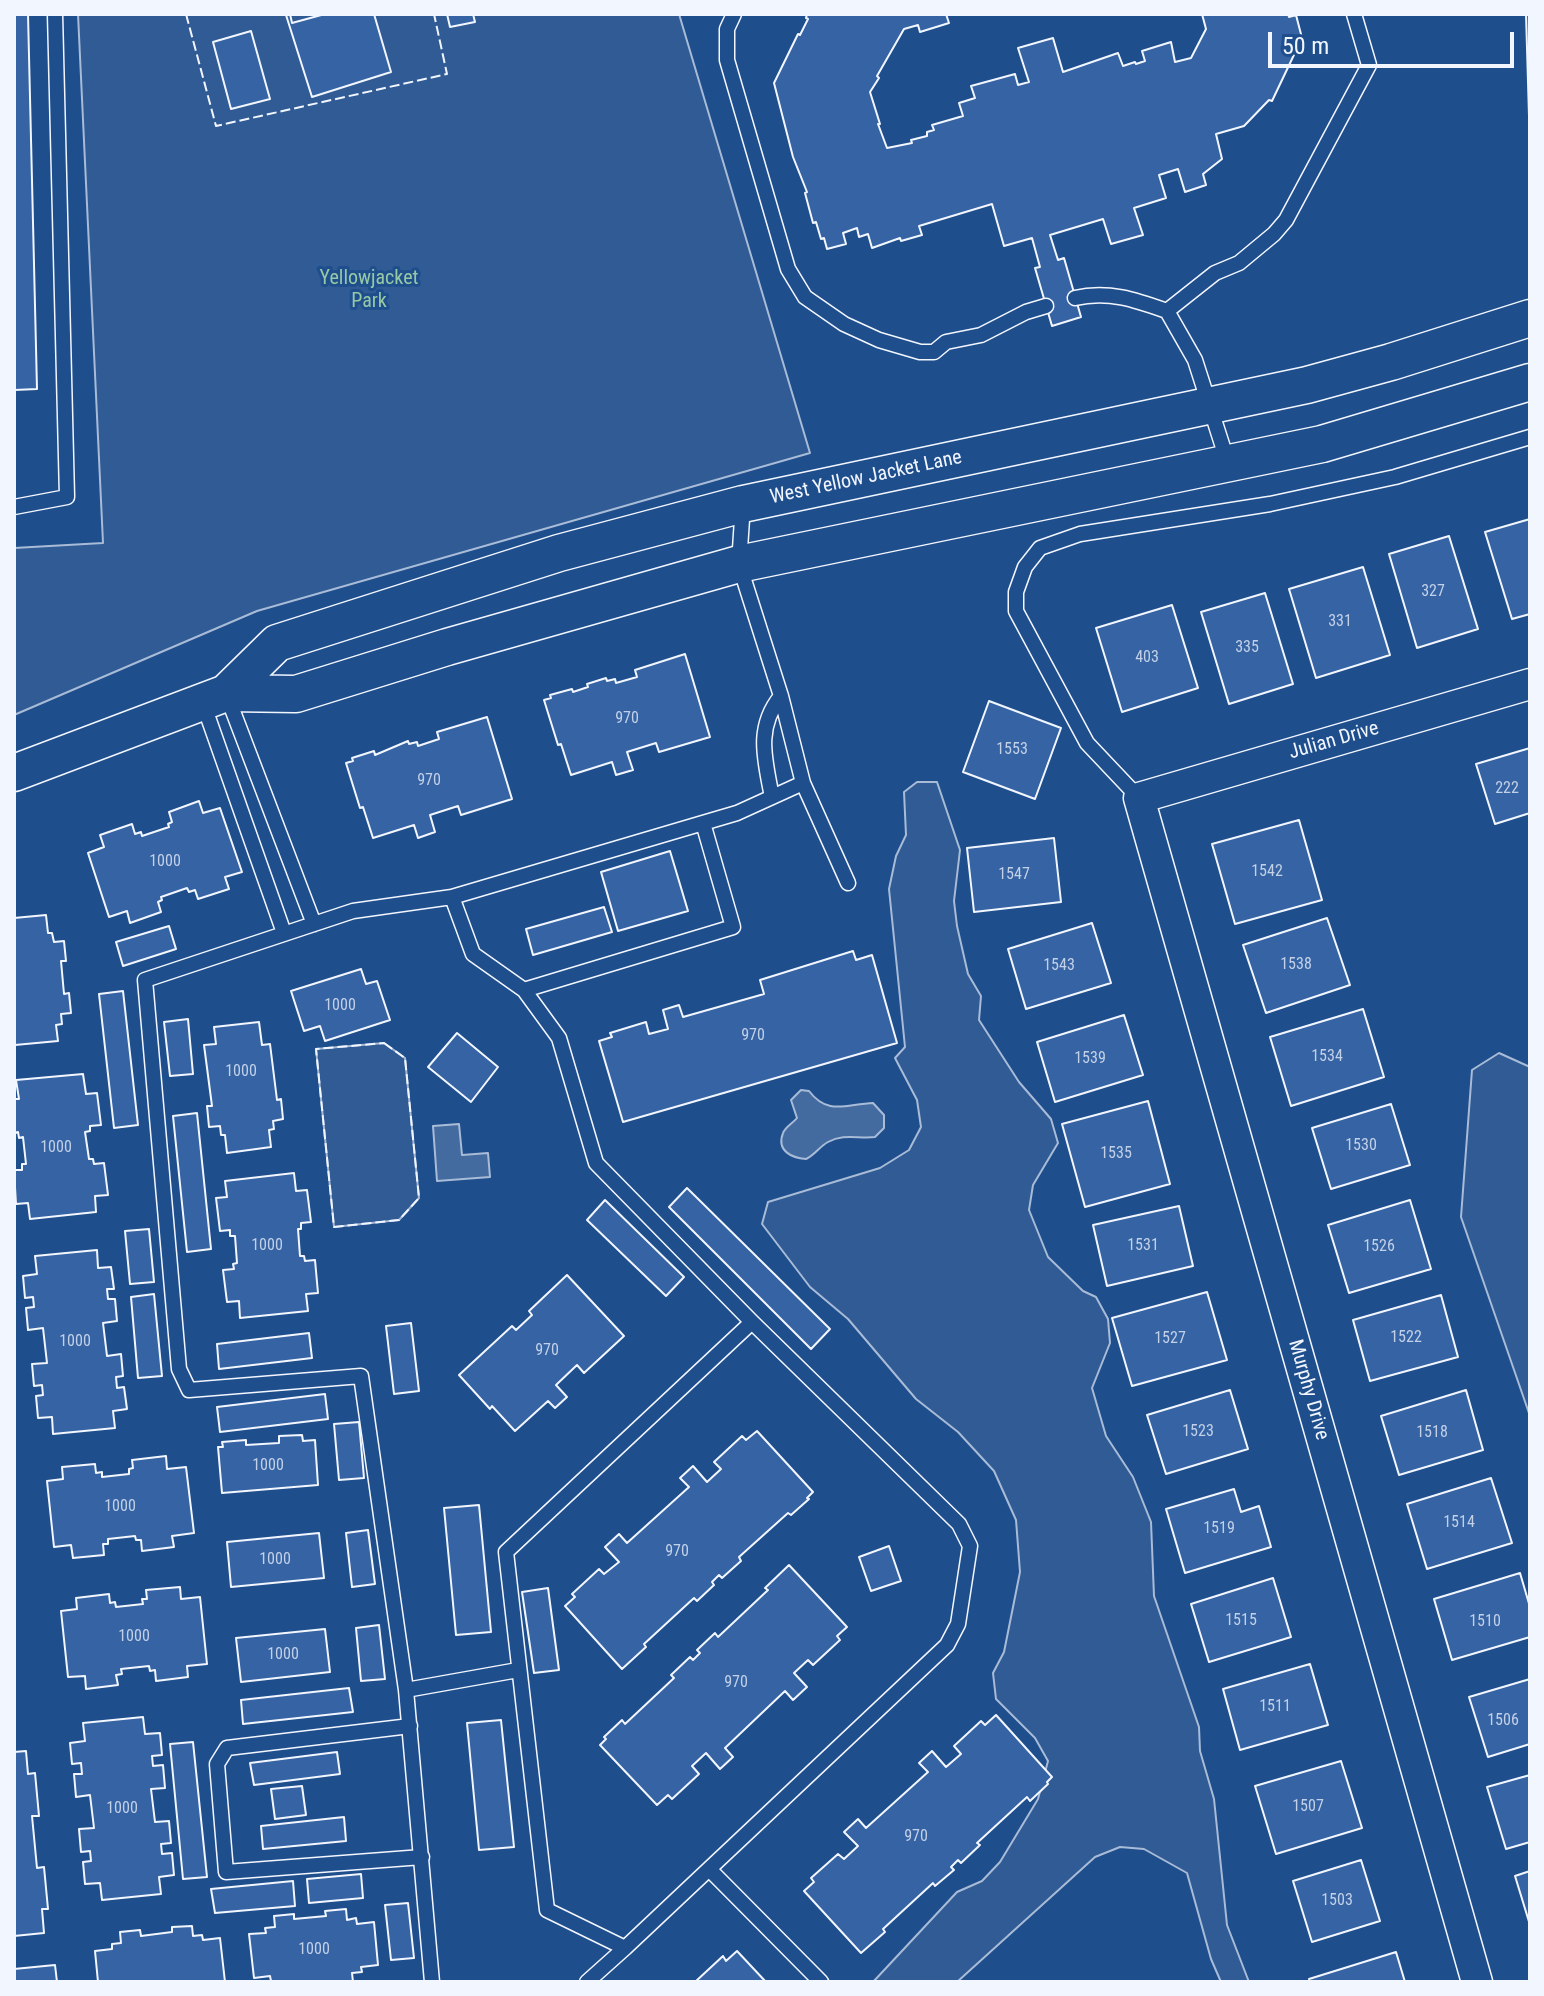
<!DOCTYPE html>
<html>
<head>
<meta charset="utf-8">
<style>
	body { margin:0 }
	#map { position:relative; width:1544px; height:1996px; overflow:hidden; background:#1f4e8c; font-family:"Roboto Condensed",sans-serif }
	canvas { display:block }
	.frame { position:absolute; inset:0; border:16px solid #f2f6ff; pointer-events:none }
	.scale { position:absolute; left:1268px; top:32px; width:246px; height:36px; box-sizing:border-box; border:4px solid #f2f6ff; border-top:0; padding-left:10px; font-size:24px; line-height:28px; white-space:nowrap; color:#f2f6ff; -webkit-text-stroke:6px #1f4e8c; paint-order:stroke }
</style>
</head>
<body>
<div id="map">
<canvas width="1544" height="1996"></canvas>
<div class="frame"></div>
<div class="scale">50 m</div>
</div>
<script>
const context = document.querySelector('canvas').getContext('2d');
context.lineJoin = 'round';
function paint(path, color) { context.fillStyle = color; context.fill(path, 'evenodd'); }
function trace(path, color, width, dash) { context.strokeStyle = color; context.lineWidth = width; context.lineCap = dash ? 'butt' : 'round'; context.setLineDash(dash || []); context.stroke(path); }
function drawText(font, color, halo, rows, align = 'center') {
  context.font = font + ' "Roboto Condensed",sans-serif'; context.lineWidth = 6; context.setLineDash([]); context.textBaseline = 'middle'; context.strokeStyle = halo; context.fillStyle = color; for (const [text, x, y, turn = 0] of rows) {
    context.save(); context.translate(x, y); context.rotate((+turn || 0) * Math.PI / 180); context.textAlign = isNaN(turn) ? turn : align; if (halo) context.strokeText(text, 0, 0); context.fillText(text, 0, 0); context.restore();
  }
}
const green = new Path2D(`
	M78,14H679L810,453L257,611L14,715V548L103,543Z
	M917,782H937L960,850L954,901L957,926L968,974L981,996L979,1020L1019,1082L1051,1119L1058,1143L1033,1185L1029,1210L1048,1257L1083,1291L1096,1297L1108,1319L1110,1343L1092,1388L1106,1436L1133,1477L1151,1522L1154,1596L1199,1727L1200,1751L1214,1799L1227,1925L1249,1982H1221L1211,1959L1187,1873L1144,1849L1120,1847L1095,1857L957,1982H873L957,1892L982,1881L1000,1862L1038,1799L1048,1761L1035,1738L996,1699L993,1673L1004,1652L1020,1572L1016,1520L994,1471L958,1432L916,1399L848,1319L810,1287L762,1224L768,1202L880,1168L909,1150L921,1127L917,1100L895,1058L905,1047L889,889L896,856L906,835L904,792Z
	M384,1043L405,1058L419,1198L399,1220L334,1227L316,1049Z
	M1499,1053L1530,1067V1416L1461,1217L1472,1070Z`);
paint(green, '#305b95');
trace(green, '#a8bbd7', 2);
const water = new Path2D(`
	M801,1090L809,1091C828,1116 846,1104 873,1103L884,1115V1128L875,1137C858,1139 844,1133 828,1142C819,1147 815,1155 806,1159C792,1158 776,1151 783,1133C785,1127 793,1123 797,1118L791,1100Z
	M459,1124L462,1155L488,1153L490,1177L437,1181L433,1126Z`);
paint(water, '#446ba0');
trace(water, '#a8bbd7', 2);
const building = new Path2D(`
	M14,14H28L37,389L14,390Z
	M290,14H374L391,72L312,97L286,15Z
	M290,14H325L292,23Z
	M447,14H473L475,22L450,27Z
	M807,14H946L949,23L920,32L918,25L904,29L877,76L879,78L870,92L880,124H878L887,148L912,143L911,140L927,136V132L934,130L932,125L963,116L959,103L975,98L971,86L1015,74L1018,85L1029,82L1018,48L1053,38L1063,72L1118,53L1123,66L1135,62L1136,64L1145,61L1142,51L1171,42L1175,62L1191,58L1206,29L1202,14H1288L1289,17L1296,15L1302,38L1272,101L1269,100L1244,126L1216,134L1222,159L1203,174L1206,185L1185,192L1178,169L1159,175L1166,198L1134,208L1143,235L1111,244L1103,219L1050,235L1058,260L1064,258L1081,317L1052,326L1035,268L1040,267L1032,238L1004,246L992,204L919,226L922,235L901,241L900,238L872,248L868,234L859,237L857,228L843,233L846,244L827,249L824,238L821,239L816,222L813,223L805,193L807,192L793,157L774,83L798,34L800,35L808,19L806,18Z
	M1526,14H1530V150Z
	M251,31L270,99L231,109L213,42Z
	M1530,519V614L1512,619L1485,532Z
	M1449,536L1478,629L1417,648L1389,554Z
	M1363,567L1390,655L1316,678L1289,589Z
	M1265,593L1293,684L1229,704L1201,612Z
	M1172,605L1198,688L1122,712L1096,628Z
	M685,654L710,737L659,752L656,743L627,752L633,770L616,775L612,762L571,775L561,744L558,745L544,700L551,698L550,695L572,689L573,692L588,687L587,684L606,678L607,681L615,679L616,683L637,677L635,670Z
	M989,701L1061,728L1035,799L963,772Z
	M487,717L512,799L461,815L458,806L430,815L435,832L418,838L414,825L373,838L363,807L360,808L346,763L353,761L352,758L374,751L375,755L408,741L409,744L417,742L418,746L439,739L437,732Z
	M1530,748V813L1495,824L1476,764Z
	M199,801L203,813L220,808L242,872L225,877L229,889L198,899L195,890L189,892L187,888L161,897L162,900L158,902L161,912L130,923L127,911L109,917L88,853L104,847L100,835L132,824L135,834L141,832L142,836L169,827L168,824L172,822L169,812Z
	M1299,820L1322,900L1235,924L1212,844Z
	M1054,838L1061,902L974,912L967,848Z
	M670,851L688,911L618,931L601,872Z
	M604,907L612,932L533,955L526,929Z
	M46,915L48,933H52L54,942L64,941L66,961H61L64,994L69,993L71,1013L61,1014L62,1024L56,1025L58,1041L15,1045L14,918Z
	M1327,918L1350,985L1266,1013L1243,945Z
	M1092,923L1111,983L1026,1009L1008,949Z
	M169,926L176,949L123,966L116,942Z
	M853,951L856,960L872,955L897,1043L623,1122L599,1041L612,1037L610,1033L646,1022L649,1034L668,1029L663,1010L679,1005L683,1017L764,994L760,980Z
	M361,969L366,984L377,981L390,1020L325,1041L320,1026L304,1031L291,991Z
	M123,991L138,1125L114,1128L99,994Z
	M1363,1009L1384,1077L1291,1106L1270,1037Z
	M1124,1015L1143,1075L1055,1102L1037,1042Z
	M188,1019L193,1074L170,1076L164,1022Z
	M259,1022L262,1045L270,1044L277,1100L281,1099L283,1119L273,1121L274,1129L269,1130L271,1147L227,1153L225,1135H221L220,1126L209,1127L207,1106H212L204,1045L216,1044L214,1027Z
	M457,1033L498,1067L471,1102L428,1067Z
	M83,1074L86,1094L97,1093L101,1125L90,1126V1131L85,1132L89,1159H93L94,1164L104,1163L108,1195L95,1196L96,1212L30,1219L28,1203L16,1204L14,1170H22V1164H26L23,1137L19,1138L18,1132L14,1133V1099H19L16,1080Z
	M1148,1101L1170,1184L1085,1207L1062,1124Z
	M1391,1104L1410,1165L1331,1189L1312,1128Z
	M197,1113L211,1249L187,1252L173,1116Z
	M294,1173L296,1191L307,1190L311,1222L301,1223V1229H298L300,1256H304L305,1261L315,1260L318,1293L306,1294L308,1311L240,1318L239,1301L227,1302L223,1270L234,1269L233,1264L237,1263L235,1236H230V1230L220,1231L216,1198L227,1197L225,1181Z
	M687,1188L830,1329L811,1349L669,1207Z
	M605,1200L684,1277L666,1296L587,1220Z
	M1410,1200L1431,1269L1349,1293L1328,1225Z
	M1179,1206L1193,1266L1107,1286L1093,1225Z
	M149,1229L154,1282L130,1284L125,1231Z
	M97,1250L98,1268L111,1267L114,1289H107L108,1299H115L117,1321L103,1323L107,1356L121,1354L123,1376L116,1377L117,1388L124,1387L127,1409L113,1411L115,1428L53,1434L52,1417L38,1418L36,1396L43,1395L42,1385L34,1386L32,1364L47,1363L43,1328L28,1330L26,1308L34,1307L33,1297L25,1298L23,1276L37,1274L35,1256Z
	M567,1275L624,1336L584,1373L577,1365L556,1385L567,1397L555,1408L548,1401L515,1431L492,1406L490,1409L459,1375L512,1326L516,1330L532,1315L529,1311Z
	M1207,1292L1227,1360L1132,1386L1112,1318Z
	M154,1294L162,1376L138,1378L131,1297Z
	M1441,1295L1458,1357L1370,1381L1353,1320Z
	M411,1323L419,1391L394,1394L386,1326Z
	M309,1333L312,1358L219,1369L217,1344Z
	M1230,1390L1248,1449L1166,1474L1147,1415Z
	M1466,1390L1483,1450L1399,1475L1381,1416Z
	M325,1394L328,1419L220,1432L217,1407Z
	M359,1422L364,1478L339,1480L334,1424Z
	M757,1431L813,1492L807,1498L809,1499L791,1515L788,1513L739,1557L741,1561L722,1578L719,1575L712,1582L714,1585L697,1601L694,1598L644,1644L646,1647L622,1669L565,1606L575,1597L572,1594L599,1569L604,1574L619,1562L605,1547L619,1534L627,1543L689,1487L680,1478L693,1466L707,1482L721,1469L714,1462L742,1436L746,1440Z
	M302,1435L303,1441L315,1440L318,1485L222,1493L218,1447H223L222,1442L246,1440V1445L279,1443V1436Z
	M166,1456L167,1469L186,1467L194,1533L172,1536L174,1547L142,1551L141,1540H136L135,1536L108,1539V1544H103L104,1555L73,1558L71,1545L54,1547L47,1481L63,1479L62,1467L95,1464L96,1473L102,1472V1477L129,1474V1469L133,1468L132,1460Z
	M1491,1478L1512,1543L1427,1569L1407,1504Z
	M1234,1489L1241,1512L1259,1506L1271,1547L1185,1573L1166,1509Z
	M479,1505L491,1632L456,1635L444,1508Z
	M368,1530L375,1584L352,1587L346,1533Z
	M319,1533L324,1578L231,1587L227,1542Z
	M889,1546L901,1581L871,1591L859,1557Z
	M789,1565L847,1627L837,1636L840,1640L813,1665L808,1660L794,1673L807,1687L793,1700L785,1691L725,1748L733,1757L720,1769L706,1753L692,1766L699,1774L672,1799L668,1795L657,1805L600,1745L606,1739L604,1737L622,1720L625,1724L674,1678L671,1675L690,1657L693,1660L700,1653L697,1650L715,1633L718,1637L768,1590L765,1588Z
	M1520,1573L1530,1607V1637L1452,1660L1434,1599Z
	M1273,1578L1291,1637L1209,1662L1191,1604Z
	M180,1587L181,1599L200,1597L207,1664L187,1666L188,1677L156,1681L155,1670L150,1671L149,1666L121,1669L122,1674L116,1675L118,1685L86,1689L85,1676L68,1677L61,1611L77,1609L76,1598L109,1594L110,1603L115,1602L116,1607L143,1604L142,1599H147L146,1590Z
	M548,1588L559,1670L534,1673L522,1592Z
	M379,1625L385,1679L361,1681L356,1628Z
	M325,1629L330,1672L241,1682L236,1638Z
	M1310,1664L1328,1725L1240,1750L1223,1689Z
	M1530,1679V1744L1488,1757L1469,1697Z
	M349,1688L353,1712L243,1724L241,1700Z
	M996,1715L1052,1777L1047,1782L1048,1784L1030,1801L1027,1797L977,1843L980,1845L961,1863L958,1860L951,1867L954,1870L935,1886L933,1883L883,1929L885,1932L861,1953L804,1891L814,1882L811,1878L838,1854L844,1859L858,1846L844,1832L858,1819L866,1828L928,1772L919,1763L932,1751L946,1767L961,1754L954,1746L981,1721L985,1725Z
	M143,1717L145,1734L160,1733L162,1755L152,1756L153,1766L163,1765L165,1788L151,1789L155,1822L169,1821L171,1843L161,1844L162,1854L172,1853L174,1875L159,1877L161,1894L102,1900L100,1883L85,1884L83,1862L91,1861L90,1851L81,1852L79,1829L94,1828L90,1795L76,1797L74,1774H82L81,1763L72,1764L70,1743L85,1741L83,1723Z
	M501,1720L514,1847L479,1850L467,1723Z
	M193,1742L207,1877L183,1879L170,1744Z
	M26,1751L28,1774L35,1773L39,1816H32L37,1868L44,1867L48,1909H42L44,1933L14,1936V1752Z
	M337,1752L340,1774L254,1785L250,1763Z
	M1341,1761L1362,1828L1276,1854L1255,1786Z
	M1530,1775V1842L1506,1849L1487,1787Z
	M302,1786L306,1815L275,1819L271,1789Z
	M344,1817L346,1841L263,1849L261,1826Z
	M1361,1860L1380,1921L1312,1942L1293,1881Z
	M1530,1871V1925L1515,1876Z
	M361,1874L363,1898L309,1903L307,1879Z
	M293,1881L295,1906L215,1913L211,1889Z
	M408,1903L414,1958L391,1960L385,1905Z
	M346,1909L347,1920L356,1918L357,1924L374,1922L378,1965L361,1967L362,1972L352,1973L353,1982H281L271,1981L270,1976L254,1978L249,1934L266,1933L265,1928L275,1927L274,1916L294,1914V1919L326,1916L325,1911Z
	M192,1926L193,1936L202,1935L203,1940L220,1938L225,1982H98L95,1951L112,1949V1944L121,1943L120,1932L140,1930L141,1936L172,1932V1927Z
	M737,1951L766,1982H695L723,1956L726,1961Z
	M1396,1952L1405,1982H1310L1309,1979Z
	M55,1965L57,1982H14V1969Z`);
paint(building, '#3563a3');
trace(building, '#f2f6ff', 2);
const service = new Path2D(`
	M734,14L727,29V60L788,269L805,297L844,324L879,340L920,352H934L946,342L981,335L1026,312L1046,306
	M1075,298C1108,290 1136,300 1167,311L1195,360L1228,463
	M1167,311L1215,273L1239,263L1274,234L1286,220L1369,65L1354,14
	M743,504L739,564L781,696L803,783L848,883
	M14,507L67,497L55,14
	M226,693L314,924
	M203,703L284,933
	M772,797C765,760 755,728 781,696
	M1139,798L1087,743L1016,611V592L1025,567L1040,548L1080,534L1270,504L1395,477L1530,437
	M452,897L473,954L524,990L559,1038L596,1163L752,1322L959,1524L970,1546L958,1624L947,1645L625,1948L547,1910L506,1552L752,1322
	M524,990L733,927L703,823
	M406,1690L518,1670
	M410,1726L227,1748L217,1764L226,1872L422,1857
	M709,1869L821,1982
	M432,1982L406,1690L361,1376L189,1390L179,1369L145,980L353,911L452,897L703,823L737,813L803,783
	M587,1982L625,1948`);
const minor = new Path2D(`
	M1477,1982L1139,798L1530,684`);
const tertiary = new Path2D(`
	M226,693L277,643L559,553L743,504L1307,385L1391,362L1530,318
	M14,773L226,693L296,694L447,647L739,564L1322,444L1530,382`);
trace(service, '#f2f6ff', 17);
trace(minor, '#f2f6ff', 33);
trace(tertiary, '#f2f6ff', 39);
trace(service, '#1f4e8c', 14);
trace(minor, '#1f4e8c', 30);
trace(tertiary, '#1f4e8c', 36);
trace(new Path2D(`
	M186,14L216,126L447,74L434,14
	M384,1043L405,1058L419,1198L399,1220L334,1227L316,1049Z
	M14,1486V1503`), '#f2f6ff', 2, [10, 4]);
drawText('16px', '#c3d1e8', null, [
	["327",1433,592],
	["331",1340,622],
	["335",1247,648],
	["403",1147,658],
	["970",627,719],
	["1553",1012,750],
	["970",429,781],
	["222",1507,789],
	["1000",165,862],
	["1542",1267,872],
	["1547",1014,875],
	["1538",1296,965],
	["1543",1059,966],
	["1000",340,1006],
	["970",753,1036],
	["1534",1327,1057],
	["1539",1090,1059],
	["1000",241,1072],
	["1530",1361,1146],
	["1000",56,1148],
	["1535",1116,1154],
	["1000",267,1246],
	["1531",1143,1246],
	["1526",1379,1247],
	["1522",1406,1338],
	["1527",1170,1339],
	["1000",75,1342],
	["970",547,1351],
	["1523",1198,1432],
	["1518",1432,1433],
	["1000",268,1466],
	["1000",120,1507],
	["1514",1459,1523],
	["1519",1219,1529],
	["970",677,1552],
	["1000",275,1560],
	["1515",1241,1621],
	["1510",1485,1622],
	["1000",134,1637],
	["1000",283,1655],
	["970",736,1683],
	["1511",1275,1707],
	["1506",1503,1721],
	["1507",1308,1807],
	["1000",122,1809],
	["970",916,1837],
	["1503",1337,1901],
	["1000",314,1950]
]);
drawText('20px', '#97c8a6', '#1f4e8c', [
	["Yellowjacket",369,279],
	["Park",369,302]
]);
drawText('20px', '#f2f6ff', '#1f4e8c', [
	["West Yellow Jacket Lane",866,478,-12],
	["Julian Drive",1334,741,-16],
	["Murphy Drive",1308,1390,74]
]);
</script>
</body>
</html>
